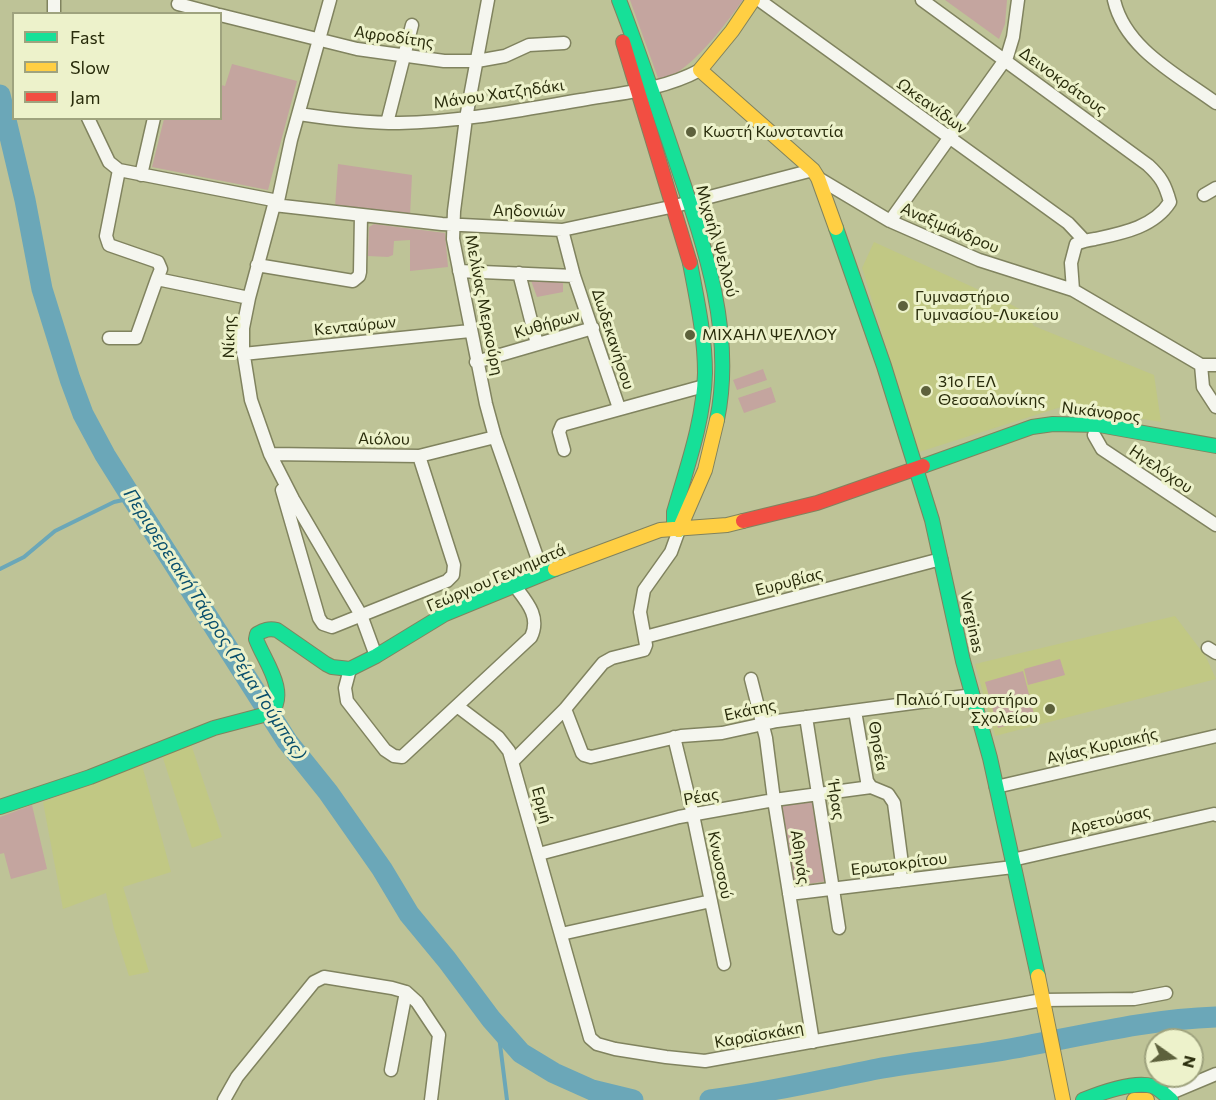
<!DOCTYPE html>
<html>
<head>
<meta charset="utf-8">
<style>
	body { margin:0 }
	#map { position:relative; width:1216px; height:1100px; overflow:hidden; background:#bec397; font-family:Commissioner,sans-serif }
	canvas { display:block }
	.legend { position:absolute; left:12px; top:12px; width:210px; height:108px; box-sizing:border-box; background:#edf2cb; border:2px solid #9fa37e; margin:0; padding:8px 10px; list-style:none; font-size:18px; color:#292c0b }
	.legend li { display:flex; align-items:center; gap:12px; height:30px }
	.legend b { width:30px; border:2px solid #9fa37e }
	.north { position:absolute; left:1144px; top:1028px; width:60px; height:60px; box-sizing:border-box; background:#edf2cb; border:2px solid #9fa37e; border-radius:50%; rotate:104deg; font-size:16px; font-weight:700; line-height:24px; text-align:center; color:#292c0b }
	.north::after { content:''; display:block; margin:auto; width:21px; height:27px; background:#5d613c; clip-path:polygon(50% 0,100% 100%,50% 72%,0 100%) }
</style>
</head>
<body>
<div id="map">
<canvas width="1216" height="1100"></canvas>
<ul class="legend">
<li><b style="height:8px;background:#16e098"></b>Fast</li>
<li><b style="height:8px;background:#ffcf43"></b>Slow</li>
<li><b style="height:8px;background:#f24e42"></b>Jam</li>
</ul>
<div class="north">N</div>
</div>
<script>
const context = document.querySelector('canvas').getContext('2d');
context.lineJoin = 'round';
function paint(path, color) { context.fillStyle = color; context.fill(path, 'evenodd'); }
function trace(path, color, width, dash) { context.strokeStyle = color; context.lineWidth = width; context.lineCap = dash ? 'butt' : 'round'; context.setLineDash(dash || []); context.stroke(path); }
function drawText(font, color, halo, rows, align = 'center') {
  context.font = font + ' Commissioner,sans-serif'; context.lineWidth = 6; context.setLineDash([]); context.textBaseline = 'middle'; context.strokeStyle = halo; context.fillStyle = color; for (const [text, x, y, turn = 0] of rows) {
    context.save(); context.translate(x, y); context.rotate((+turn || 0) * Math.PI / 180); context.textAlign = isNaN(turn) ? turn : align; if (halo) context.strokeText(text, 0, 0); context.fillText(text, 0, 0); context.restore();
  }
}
paint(new Path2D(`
	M874,242L1012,305L1023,311L1034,326L1154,375L1161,422L1064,406L919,452L862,268Z
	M1175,616L1206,657L1216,679L995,736L975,664Z
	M191,744L222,837L192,848L162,755Z
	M142,765L171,872L123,887L149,972L129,976L114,929L106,893L63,909L43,802Z`), '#c1c884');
paint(new Path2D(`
	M630,0H743C728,21 688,76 661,79L658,78Z
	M945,0H1007L1005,24L999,39Z
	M232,64L297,81L268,190L152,167L164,119L220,118L221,85L225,86Z
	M338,164L412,175L410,216L335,207Z
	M374,224L445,233L448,267L410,271V240L394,241L393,255L388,257L368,256L369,227Z
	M529,275L563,277V292L537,297Z
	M763,369L767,380L737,390L733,380Z
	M771,387L776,402L744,413L738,398Z
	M1060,659L1065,675L1028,685L1024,669Z
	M1023,671L1035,718L998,728L985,682Z
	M815,797L828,881L794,886L781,803Z
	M32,805L47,869L11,879L4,853L0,854V817Z`), '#c4a59f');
trace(new Path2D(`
	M0,569L24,557L55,531L114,502L132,498
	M498,1028L507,1100`), '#6ba7b8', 4);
trace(new Path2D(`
	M0,95L25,200L42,289L70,379L83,414L105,455L132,498L287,741L328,792L382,869L409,914L447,960L491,1019L521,1053L554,1073L592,1090L633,1100
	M710,1100C767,1093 821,1080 877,1069C926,1060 977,1056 1026,1046C1089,1034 1152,1019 1216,1017`), '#6ba7b8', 21);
const street = new Path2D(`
	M54,0V14
	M330,0L291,140L278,201L274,205L249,298L243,328V350L251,400L270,454L293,499L361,615L376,656
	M488,0L466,118L454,211L453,239L486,404L495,437L543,574
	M759,0L1068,223L1084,240
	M922,0L1148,165C1161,177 1165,184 1170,202C1154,227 1123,233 1095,239C1088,240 1083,241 1076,244L1071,263L1073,290
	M1114,0C1125,49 1178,75 1216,103
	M178,4L216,14
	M220,15L357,49L444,61H477L505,56L529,45L564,43
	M299,114C332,119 365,123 399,123C460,122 521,110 581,100C622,93 663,90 700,70
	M88,118L109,162L119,170
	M387,123L412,25
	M141,175L154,118
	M818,178L890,221L979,260L1073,290L1201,365H1216
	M1204,195L1216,188
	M274,205L442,224L562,230L675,206L813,170
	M890,221L1007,57L1013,37L1018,0
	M562,230L574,276L619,408
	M257,265L353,281L359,276L360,272L361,215
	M459,271L574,276
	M519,273L537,344
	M249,298L157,279L161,269L158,262L109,245L106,236L119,170L278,201
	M109,338H136L157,279
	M243,354L470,331
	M476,362L593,328
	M1201,365L1203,387L1216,407
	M1094,435L1102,449L1216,525
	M564,450L559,432L562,425L704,386
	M270,454L419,456L495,437
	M282,490L319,618L323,624L332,627L447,581L453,575L454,565L419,456
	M645,637L941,559
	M1208,648L1216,653
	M350,669L345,688L347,701L385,750L394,756L402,757L531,637C541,616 526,601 514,585
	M751,679L766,738L774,800L813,1042
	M457,706L498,737L509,751L590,1038L597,1044L615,1049L666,1057L705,1061L1042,1000L1134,999L1166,993
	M565,709L582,753L584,755L591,757L681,736L722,733L777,721L973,695
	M855,711L867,781L871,787L888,794L894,803L902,864L899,881
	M806,717L839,928
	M674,737L693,815L724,964
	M513,761L565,709L603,663L612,658L644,650L646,645L640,612L644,590L671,552L679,530
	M996,787L1216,736
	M539,854L679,817L774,800L871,787
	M1012,860L1214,814L1216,815
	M789,894L1013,867
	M561,934L711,901
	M391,1070L406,992
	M1166,1095L1216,1074
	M224,1100L237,1077L314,982L324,977L392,988L406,992L417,1002L439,1035L431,1100`);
const fast = new Path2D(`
	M619,0C638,49 655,100 672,150C701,236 736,328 717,420
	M836,228L884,366L932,520L963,661L990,758L1038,976
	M923,466L1032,427L1053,424L1099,425L1216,446
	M679,530L674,525V512C687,467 704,420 705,373C705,336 697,300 690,263
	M0,807L90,777L214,728L271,713C289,691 264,661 256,639L257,634C264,630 269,628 277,630L326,664L332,667L350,669L376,656L445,614L555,569
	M1083,1100C1100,1093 1134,1081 1152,1086C1159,1088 1165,1095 1171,1100`);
const slow = new Path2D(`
	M753,0L732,31L700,70L813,170L818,178L836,228
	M679,530L705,470L717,420
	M555,569L660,530L727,525L743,521
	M1038,976L1063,1100
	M1134,1100H1147`);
const jam = new Path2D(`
	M623,42L690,263
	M743,521L817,503L923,466`);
trace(street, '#80835f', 15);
trace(fast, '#80835f', 16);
trace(slow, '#80835f', 16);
trace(jam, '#80835f', 16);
trace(street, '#f5f6ef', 12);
trace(fast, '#16e098', 14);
trace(slow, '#ffcf43', 14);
trace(jam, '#f24e42', 14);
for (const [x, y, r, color] of [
	[691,132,6,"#5d613c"],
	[903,306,6,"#5d613c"],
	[690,335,6,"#5d613c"],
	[926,391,6,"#5d613c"],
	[1050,709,6,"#5d613c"]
]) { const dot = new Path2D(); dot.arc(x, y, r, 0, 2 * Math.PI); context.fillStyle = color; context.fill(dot); trace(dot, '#edf2cb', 2); }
drawText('16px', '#292c0b', '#edf2cb', [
	["Αφροδίτης",394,37,8],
	["Δεινοκράτους",1063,81,36],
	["Μάνου Χατζηδάκι",499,94,-8],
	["Ωκεανίδων",932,106,36],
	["Αηδονιών",529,211,1],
	["Αναξιμάνδρου",950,228,23],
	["Μιχαήλ Ψελλού",717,241,74],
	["Μελίνας Μερκούρη",484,305,79],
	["Κυθήρων",547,324,-16],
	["Κενταύρων",355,326,-6],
	["Νίκης",229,337,-89],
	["Δωδεκανήσου",613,339,72],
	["Νικάνορος",1101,412,7],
	["Αιόλου",384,439,1],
	["Ηγελόχου",1161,469,34],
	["Γεώργιου Γεννηματά",496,578,-23],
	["Ευρυβίας",789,582,-15],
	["Verginas",972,622,78],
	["Εκάτης",750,710,-12],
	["Θησέα",878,746,80],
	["Αγίας Κυριακής",1102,746,-13],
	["Ρέας",701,797,-10],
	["Ήρας",836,800,81],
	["Ερμή",542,805,74],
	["Αρετούσας",1110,820,-13],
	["Αθηνάς",800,857,81],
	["Ερωτοκρίτου",899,864,-7],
	["Κνωσσού",720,865,78],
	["Καραϊσκάκη",759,1035,-10]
]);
drawText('16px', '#292c0b', '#edf2cb', [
	["Κωστή Κωνσταντία",703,132],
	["Γυμναστήριο",915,297],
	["Γυμνασίου-Λυκείου",915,315],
	["ΜΙΧΑΗΛ ΨΕΛΛΟΥ",702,335],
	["31ο ΓΕΛ",938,382],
	["Θεσσαλονίκης",938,400],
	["Παλιό Γυμναστήριο",1038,700,"right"],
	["Σχολείου",1038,718,"right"]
], 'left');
drawText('italic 18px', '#094f6c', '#edf2cb', [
	["Περιφερειακή Τάφρος (Ρέμα Τούμπας)",215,624,57]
]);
</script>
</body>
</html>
